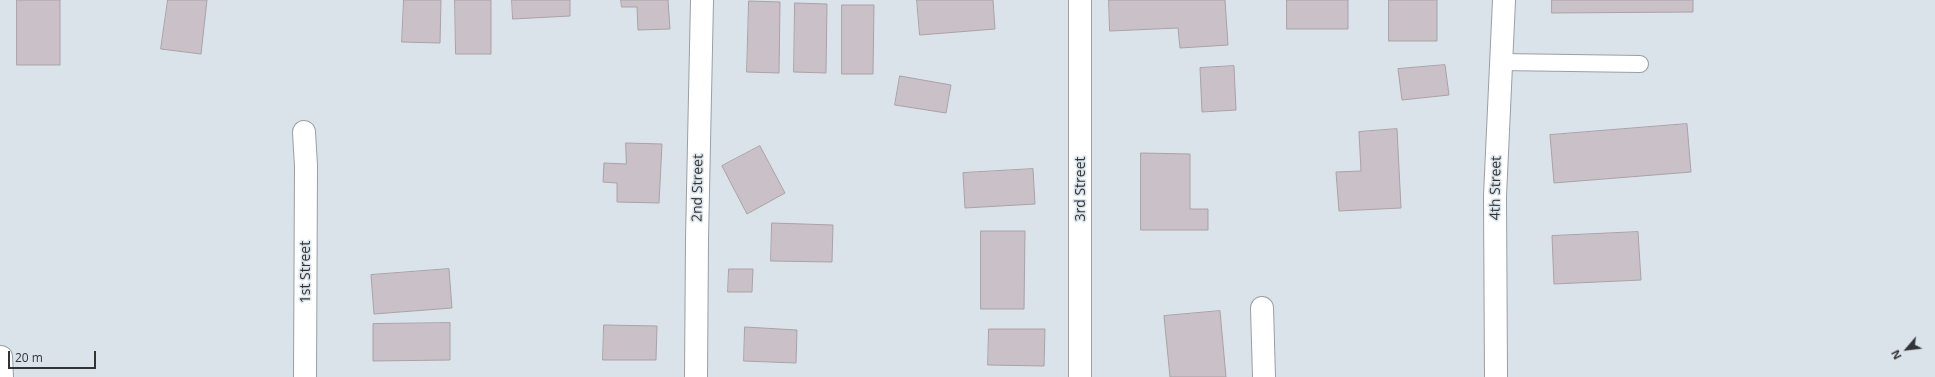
<!DOCTYPE html>
<html>
<head>
<meta charset="utf-8">
<style>
	body { margin:0 }
	#map { position:relative; width:1935px; height:377px; overflow:hidden; background:#dbe3ea; font-family:"Open Sans",sans-serif }
	canvas { display:block }
	.north { position:absolute; left:1887px; top:329px; width:40px; height:40px; -webkit-text-stroke:3px #dbe3ea; paint-order:stroke; rotate:242deg; font-size:11px; font-weight:700; line-height:16px; text-align:center; color:#303436 }
	.north::after { content:''; display:block; margin:auto; width:14px; height:18px; background:#303436; clip-path:polygon(50% 0,100% 100%,50% 72%,0 100%) }
	.scale { position:absolute; left:8px; top:351px; width:88px; height:18px; box-sizing:border-box; border:2px solid #303436; border-top:0; padding-left:5px; font-size:12px; line-height:14px; white-space:nowrap; color:#303436; -webkit-text-stroke:3px #dbe3ea; paint-order:stroke }
</style>
</head>
<body>
<div id="map">
<canvas width="1935" height="377"></canvas>
<div class="north">N</div>
<div class="scale">20 m</div>
</div>
<script>
const context = document.querySelector('canvas').getContext('2d');
context.lineJoin = 'round';
function paint(path, color) { context.fillStyle = color; context.fill(path, 'evenodd'); }
function trace(path, color, width, dash) { context.strokeStyle = color; context.lineWidth = width; context.lineCap = dash ? 'butt' : 'round'; context.setLineDash(dash || []); context.stroke(path); }
function drawText(font, color, halo, rows, align = 'center') {
  context.font = font + ' "Open Sans",sans-serif'; context.lineWidth = 3; context.setLineDash([]); context.textBaseline = 'middle'; context.strokeStyle = halo; context.fillStyle = color; for (const [text, x, y, turn = 0] of rows) {
    context.save(); context.translate(x, y); context.rotate((+turn || 0) * Math.PI / 180); context.textAlign = isNaN(turn) ? turn : align; if (halo) context.strokeText(text, 0, 0); context.fillText(text, 0, 0); context.restore();
  }
}
const building = new Path2D(`
	M17,0H60V65H17Z
	M168,0H207L201,54L161,49Z
	M404,0H441L440,43L402,42Z
	M455,0H491V54H456Z
	M512,0H570V16L513,19Z
	M621,0H668L670,29L638,30L637,7H622Z
	M917,0H993L995,29L920,35Z
	M1109,0H1225L1228,45L1180,48L1178,28L1110,31Z
	M1287,0H1348V29H1287Z
	M1389,0H1437V41H1389Z
	M1552,0H1693V12L1552,13Z
	M749,1L780,2L779,73L747,72Z
	M795,3L827,4L826,73L794,72Z
	M842,5H874L873,74H842Z
	M1445,65L1449,95L1402,100L1398,69Z
	M1234,66L1236,110L1202,112L1200,68Z
	M900,76L951,85L946,113L895,105Z
	M1687,124L1691,172L1554,183L1550,135Z
	M1397,129L1401,208L1339,211L1336,172L1361,171L1359,132Z
	M626,143L662,144L659,203L617,202V183L603,182L604,163L626,164Z
	M760,146L785,193L747,214L722,166Z
	M1141,153L1190,154V209H1208V230H1141Z
	M1033,169L1035,204L965,208L963,173Z
	M772,223L833,225L832,262L771,261Z
	M981,231H1025L1024,309H981Z
	M1638,232L1641,280L1554,284L1552,236Z
	M449,269L452,308L374,314L371,275Z
	M729,269H753L752,292H728Z
	M1220,311L1226,377H1170L1164,316Z
	M450,323V360L373,361V324Z
	M604,325L657,326L656,360H603Z
	M745,327L797,330L796,363L744,361Z
	M989,329H1045L1044,366L988,365Z`);
paint(building, '#cac1c8');
trace(building, '#a9a1a7', 1);
const lane = new Path2D(`
	M1501,62L1640,64`);
const street = new Path2D(`
	M1080,0V377
	M304,132L306,166L305,377
	M1262,308L1264,377
	M1,357L2,377
	M696,377L697,239L702,0
	M1496,377L1495,196L1504,0`);
trace(lane, '#98a0a6', 18);
trace(street, '#98a0a6', 24);
trace(lane, '#fff', 16);
trace(street, '#fff', 22);
drawText('14px', '#303436', '#dbe3ea', [
	["2nd Street",698,188,-89],
	["4th Street",1496,188,-89],
	["3rd Street",1081,189,-90],
	["1st Street",306,272,-90]
]);
</script>
</body>
</html>
